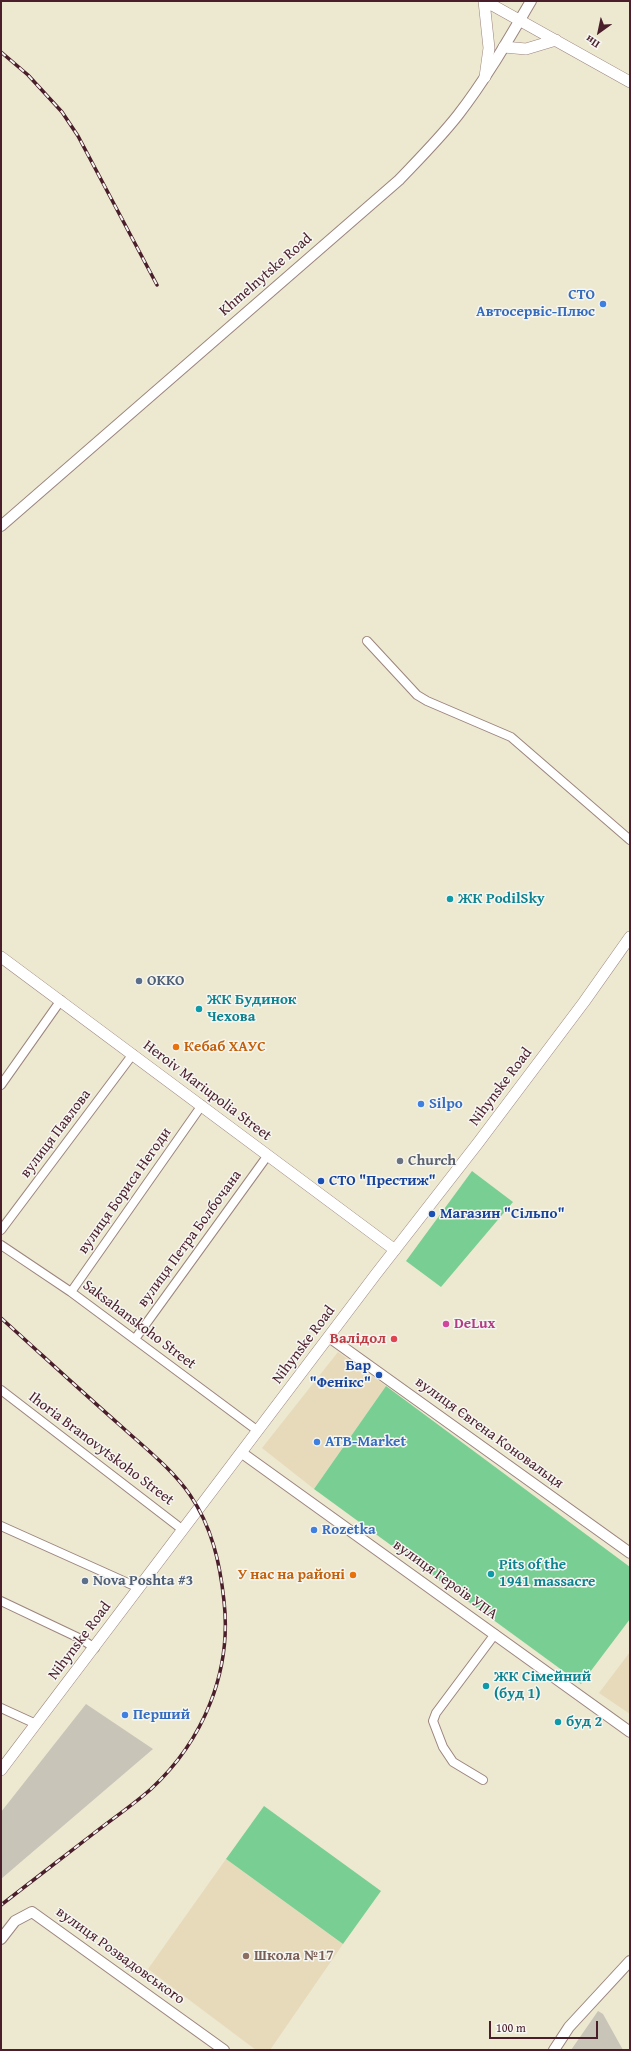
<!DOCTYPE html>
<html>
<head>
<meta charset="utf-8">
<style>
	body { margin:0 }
	#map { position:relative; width:631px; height:2051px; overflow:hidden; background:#ede8d0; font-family:"Gentium Book Plus",serif }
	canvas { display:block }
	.frame { position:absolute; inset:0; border:2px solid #4a1f2b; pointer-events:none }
	.north { position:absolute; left:579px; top:12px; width:40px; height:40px; -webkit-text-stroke:3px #f6f6f2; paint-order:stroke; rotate:213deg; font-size:11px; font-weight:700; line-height:16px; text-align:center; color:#4a1f2b }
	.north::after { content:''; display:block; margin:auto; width:14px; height:18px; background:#4a1f2b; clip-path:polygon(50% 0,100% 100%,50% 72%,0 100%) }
	.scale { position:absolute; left:489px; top:2021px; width:109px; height:18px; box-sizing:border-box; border:2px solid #4a1f2b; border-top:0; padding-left:5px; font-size:12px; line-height:14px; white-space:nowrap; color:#4a1f2b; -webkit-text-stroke:3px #f6f6f2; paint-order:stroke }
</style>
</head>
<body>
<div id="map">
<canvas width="631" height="2051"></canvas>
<div class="frame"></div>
<div class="north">Пн</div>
<div class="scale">100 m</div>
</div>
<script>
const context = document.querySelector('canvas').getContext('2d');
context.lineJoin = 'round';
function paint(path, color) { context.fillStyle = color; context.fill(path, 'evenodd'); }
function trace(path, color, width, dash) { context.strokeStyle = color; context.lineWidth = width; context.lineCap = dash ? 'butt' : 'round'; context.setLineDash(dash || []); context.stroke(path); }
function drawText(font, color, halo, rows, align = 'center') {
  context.font = font + ' "Gentium Book Plus",serif'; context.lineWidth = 3; context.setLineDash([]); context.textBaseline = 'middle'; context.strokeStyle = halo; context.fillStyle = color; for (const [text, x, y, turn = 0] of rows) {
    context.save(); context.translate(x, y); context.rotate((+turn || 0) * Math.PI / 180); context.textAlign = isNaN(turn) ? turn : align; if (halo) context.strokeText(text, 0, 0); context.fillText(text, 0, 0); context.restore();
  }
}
paint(new Path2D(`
	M338,1352L386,1386L314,1489L262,1448Z
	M630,1652V1714L599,1693Z
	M226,1859L343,1944L270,2050H256L148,1969Z`), '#e7daba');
paint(new Path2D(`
	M86,1704L153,1749L1,1879V1812Z
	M598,2011L603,2014L623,2050H571Z`), '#c8c4b8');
paint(new Path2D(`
	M472,1171L513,1202L441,1287L406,1261Z
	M386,1386L630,1567V1619L581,1684L314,1489Z
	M264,1806L381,1891L343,1944L226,1859Z`), '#79cf93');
const minor = new Path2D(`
	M367,641L417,695L427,701L511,737L630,840
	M1,1085L61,1000
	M1,1230L133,1054
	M1,1245L71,1292L258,1431
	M71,1292L202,1105
	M135,1339L268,1155
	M1,1390L183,1530
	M1,1526L139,1588
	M1,1601L81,1639L95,1648
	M1,1708L36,1724
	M483,1780L453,1762L443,1747L433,1721L436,1713L495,1634`);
const tertiary = new Path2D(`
	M1,526L399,180C419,159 440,138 458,115C486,79 508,40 531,1
	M329,1337L630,1553
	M242,1453L630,1732
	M1,1939L15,1921L32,1912L224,2050
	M554,2050L569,2027L630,1961`);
const secondary = new Path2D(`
	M484,1L489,48L485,77
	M485,1L630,82
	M504,47L526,49L556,40
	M1,957L395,1250
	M1,1770L376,1274L478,1143L584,1002L630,937`);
trace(minor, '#9c847e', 10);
trace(tertiary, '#9c847e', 12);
trace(secondary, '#9c847e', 12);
trace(minor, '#fff', 8);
trace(tertiary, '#fff', 10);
trace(secondary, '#fff', 11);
const rail = new Path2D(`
	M1,52L28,75L62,112L78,136L157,285
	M1,1318C41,1354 81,1391 122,1427C145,1448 172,1469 190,1495C212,1527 220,1563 224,1601C232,1672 203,1741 151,1789C133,1805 112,1819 93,1834C62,1858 32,1881 1,1905`);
trace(rail, '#4a1f2b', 3.5);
trace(rail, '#f6f6f2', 2, [6]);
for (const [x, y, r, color] of [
	[603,304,4,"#3f7fe0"],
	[450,899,4,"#0f9aa8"],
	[139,981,4,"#5c6f8a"],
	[199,1009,4,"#0f9aa8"],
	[176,1047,4,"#e8710a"],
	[421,1104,4,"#3f7fe0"],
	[400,1161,4,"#6b7280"],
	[321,1181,4,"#1a4fb4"],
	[432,1214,4,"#1a4fb4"],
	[446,1324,4,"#d1479c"],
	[394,1339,4,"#e0444e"],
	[379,1375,4,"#1a4fb4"],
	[317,1442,4,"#3f7fe0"],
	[314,1530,4,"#3f7fe0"],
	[491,1574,4,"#0f9aa8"],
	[353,1575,4,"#e8710a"],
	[85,1581,4,"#5c6f8a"],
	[486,1686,4,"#0f9aa8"],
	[125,1715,4,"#3f7fe0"],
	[558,1722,4,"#0f9aa8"],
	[246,1956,4,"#8d6e63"]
]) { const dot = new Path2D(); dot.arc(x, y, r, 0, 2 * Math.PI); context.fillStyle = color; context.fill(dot); trace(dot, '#f6f6f2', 1.5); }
drawText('15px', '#4a1f2b', '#f6f6f2', [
	["Khmelnytske Road",266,275,-41],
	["Nihynske Road",501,1087,-53],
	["Heroiv Mariupolia Street",207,1091,37],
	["вулиця Павлова",56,1134,-53],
	["вулиця Бориса Негоди",125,1191,-55],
	["вулиця Петра Болбочана",190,1239,-54],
	["Saksahanskoho Street",139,1325,37],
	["Nihynske Road",304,1345,-53],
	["вулиця Євгена Коновальця",489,1433,36],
	["Ihoria Branovytskoho Street",101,1449,37],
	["вулиця Героїв УПА",445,1580,36],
	["Nihynske Road",80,1641,-53],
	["вулиця Розвадовського",120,1956,36]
]);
drawText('bold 15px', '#366cbe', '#f6f6f2', [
	["СТО",595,295,"right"],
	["Автосервіс-Плюс",595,312,"right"],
	["Silpo",429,1104],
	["ATB-Market",325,1442],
	["Rozetka",322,1530],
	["Перший",133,1715]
], 'left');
drawText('bold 15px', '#0d838f', '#f6f6f2', [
	["ЖК PodilSky",458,899],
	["ЖК Будинок",207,1000],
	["Чехова",207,1017],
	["Pits of the",499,1565],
	["1941 massacre",499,1582],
	["ЖК Сімейний",494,1677],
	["(буд 1)",494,1694],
	["буд 2",566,1722]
], 'left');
drawText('bold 15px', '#4e5e75', '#f6f6f2', [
	["OKKO",147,981],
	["Nova Poshta #3",93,1581]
], 'left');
drawText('bold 15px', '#c56008', '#f6f6f2', [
	["Кебаб ХАУС",184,1047],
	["У нас на районі",345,1575,"right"]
], 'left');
drawText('bold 15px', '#5b616d', '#f6f6f2', [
	["Church",408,1161]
], 'left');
drawText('bold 15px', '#164399', '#f6f6f2', [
	["СТО \"Престиж\"",329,1181],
	["Магазин \"Сільпо\"",440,1214],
	["Бар",371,1366,"right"],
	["\"Фенікс\"",371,1383,"right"]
], 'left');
drawText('bold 15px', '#b23c85', '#f6f6f2', [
	["DeLux",454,1324]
], 'left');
drawText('bold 15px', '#be3a42', '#f6f6f2', [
	["Валідол",386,1339]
], 'right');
drawText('bold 15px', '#785e54', '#f6f6f2', [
	["Школа №17",254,1956]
], 'left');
</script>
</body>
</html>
